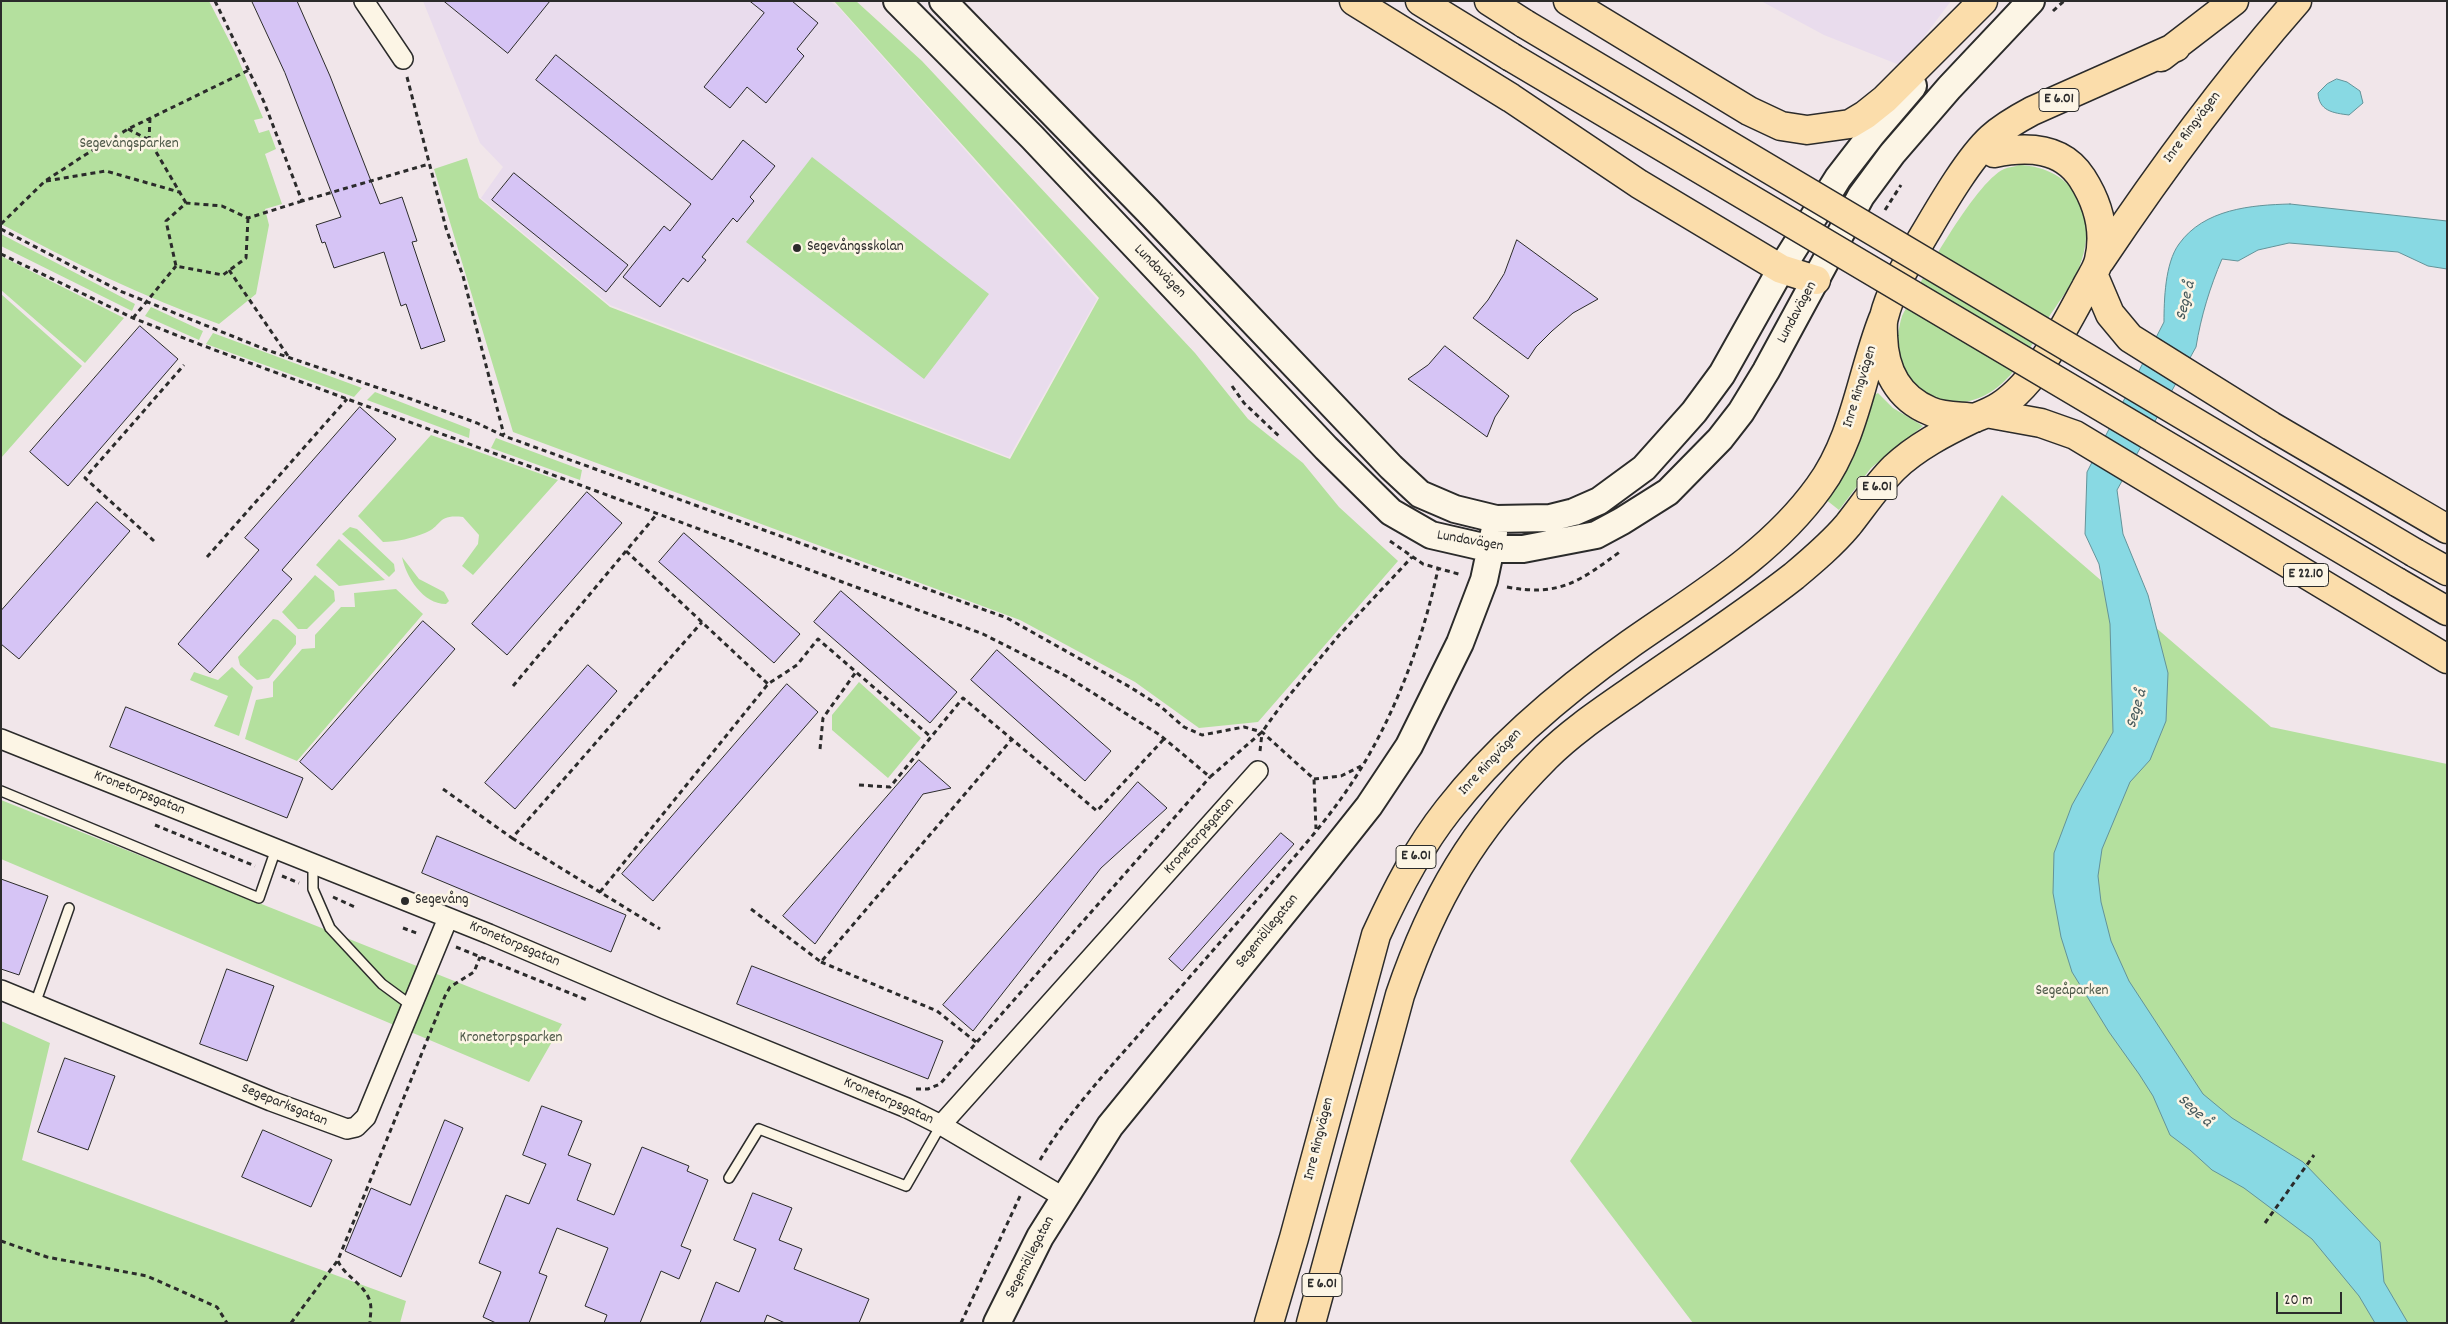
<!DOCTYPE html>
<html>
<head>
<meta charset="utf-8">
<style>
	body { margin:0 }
	#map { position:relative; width:2448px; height:1324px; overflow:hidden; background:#f1e6ea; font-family:Dekko,sans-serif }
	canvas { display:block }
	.frame { position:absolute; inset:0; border:2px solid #2b2b2b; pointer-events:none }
	.scale { position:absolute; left:2276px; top:1292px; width:66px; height:22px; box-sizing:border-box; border:2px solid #2b2b2b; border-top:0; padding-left:6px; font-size:15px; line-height:18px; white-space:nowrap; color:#2b2b2b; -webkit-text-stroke:4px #fcf5e5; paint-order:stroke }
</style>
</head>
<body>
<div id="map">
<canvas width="2448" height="1324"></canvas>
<div class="frame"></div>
<div class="scale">20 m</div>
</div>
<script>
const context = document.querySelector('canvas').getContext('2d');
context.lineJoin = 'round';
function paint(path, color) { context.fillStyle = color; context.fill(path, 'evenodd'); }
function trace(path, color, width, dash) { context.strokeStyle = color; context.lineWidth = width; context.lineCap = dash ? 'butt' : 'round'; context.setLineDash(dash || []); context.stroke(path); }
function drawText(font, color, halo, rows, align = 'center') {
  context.font = font + ' Dekko,sans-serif'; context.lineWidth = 5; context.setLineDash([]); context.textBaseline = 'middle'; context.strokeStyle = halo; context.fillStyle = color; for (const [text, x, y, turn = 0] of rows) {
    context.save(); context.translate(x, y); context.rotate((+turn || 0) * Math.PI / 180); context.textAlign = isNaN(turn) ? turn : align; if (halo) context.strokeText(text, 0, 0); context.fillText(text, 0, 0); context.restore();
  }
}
paint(new Path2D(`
	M423,1H830L840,9L1097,299L1009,457L610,305L481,198L503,167L480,143Z
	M1761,1H1951L1902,66L1824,35Z`), '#e9dced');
paint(new Path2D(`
	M1,1H209L236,54L263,118L254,120L259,133L269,130L276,149L265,154L282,204L265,209L269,225L256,294L219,324C143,297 72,262 1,224Z
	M834,1H856L922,61L1195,353L1248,419L1303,463L1339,507L1398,561L1258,722L1199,728L1135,682L1020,620L513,432L434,169L467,158L479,198L610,307L1010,459L1099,298Z
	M812,157L989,294L924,379L746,242Z
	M2019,165C2076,167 2100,217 2079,268C2071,286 2058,303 2047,320C2024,357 2003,403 1952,403C1940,403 1924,396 1915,387C1896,365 1894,343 1902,316C1919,285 1974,183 2004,169C2009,167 2014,167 2019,165Z
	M1,234L135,304L132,311L1,246Z
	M1,256L124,318L85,363L1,290Z
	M1,294L82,366L1,458Z
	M151,307L203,331L199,340L145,316Z
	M213,333L362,388L354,397L206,344Z
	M375,392L470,429L469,438L367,400Z
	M1878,393L1893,408L1923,426L1871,468L1839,510L1825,499L1868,405L1874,395Z
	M431,435L558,480L473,575L462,566L478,544L479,535L463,517C436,514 443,526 425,533C413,538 396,542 383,542L358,516Z
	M496,438L582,470L580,480L491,448Z
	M2002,495L2271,727L2447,764V1323H1693L1570,1161Z
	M350,527L357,529L394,564L395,571L389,577L342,534Z
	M339,539L385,580L339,586L316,565Z
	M402,557L419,579L444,592L449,601L446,604C423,604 406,577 402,557Z
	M315,575L334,591L335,601L307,629H298L282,612Z
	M396,589L423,614L297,761L245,739L256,700L273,697V682L302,649L315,648V635L341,607H355L354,593Z
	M273,619L278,620L296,636V644L269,678L257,680L240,665L238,657Z
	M232,667L253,687L239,736L214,726L228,696L190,680L194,672L218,680Z
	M859,682L921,738L888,778L832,730V715Z
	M1,800L562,1024L529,1082L1,859Z
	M1,1021L50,1043L22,1160L406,1301L400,1323H1Z`), '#b4e09e');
const water = new Path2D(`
	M2337,79L2347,82L2360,91L2363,103L2349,115C2333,113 2319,111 2318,93L2327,84Z
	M2290,204L2447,221V269L2428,266L2398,252L2289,243L2258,250L2238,261L2222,259C2210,287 2201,316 2196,347L2117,490L2123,534L2148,595L2168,673L2166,721L2150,760L2130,782L2102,849L2098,876L2101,902L2111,941L2129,981L2203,1094L2232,1118L2303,1162L2380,1242L2384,1282L2408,1323H2375L2359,1296L2312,1239L2244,1188L2212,1170L2190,1150L2170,1135L2153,1096L2139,1074L2109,1032L2072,972L2061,937L2053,893L2054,853L2072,805L2113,732L2110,624L2099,564L2085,534L2087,472L2164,322C2164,300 2165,263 2179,244C2204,209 2251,205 2290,204Z`);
paint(water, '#88d9e3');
trace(water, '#639399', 1);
const building = new Path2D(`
	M252,1H297L330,76L380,204L402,197L417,241L412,242L445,341L421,349L406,304L401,306L384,252L334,268L325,242L322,243L316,225L341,217L285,73Z
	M444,1H550L508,53Z
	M750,1H792L818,23L797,49L804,56L766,103L747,87L730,108L704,87L764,13Z
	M556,55L712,180L743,140L775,166L750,197L754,201L737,222L733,218L702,257L706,260L688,282L683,278L660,307L623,277L664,226L670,231L691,204L536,80Z
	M514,173L628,265L606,292L492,200Z
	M1517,240L1598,299L1573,313L1552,331L1536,347L1528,359L1473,318L1488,300L1504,274Z
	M140,326L178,359L68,486L30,452Z
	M1445,346L1509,396L1495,417L1487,437L1408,379L1428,365Z
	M360,407L396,439L282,570L292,579L210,673L178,644L259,550L245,538Z
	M587,492L622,523L507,655L472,624Z
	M97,502L130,531L19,659L1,644V611Z
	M684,533L800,634L774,663L659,562Z
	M841,591L957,692L930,723L814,622Z
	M423,621L455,649L332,790L300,762Z
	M997,650L1111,751L1085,781L971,680Z
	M588,665L617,691L515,809L485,783Z
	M787,684L818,712L653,901L622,874Z
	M126,707L303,778L287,818L110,747Z
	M919,760L951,788L923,794L815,944L783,916Z
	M1138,782L1167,808L1101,868L973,1031L943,1005Z
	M1281,833L1294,844L1182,971L1169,959Z
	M437,836L626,915L611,952L422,873Z
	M1,879L48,896L19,975L1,969Z
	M752,966L943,1041L928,1079L737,1004Z
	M227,969L274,986L247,1061L200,1044Z
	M65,1058L115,1076L88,1150L38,1132Z
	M542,1106L582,1121L568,1155L591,1164L577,1200L614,1215L642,1147L689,1166L687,1171L708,1180L681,1246L691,1250L679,1279L661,1271L640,1323H604L607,1315L585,1306L608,1248L557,1228L539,1273L547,1276L529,1323H496L483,1317L501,1272L479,1263L506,1195L529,1204L546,1164L523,1155Z
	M445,1120L463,1128L401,1277L345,1251L371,1188L410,1205Z
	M263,1130L332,1160L311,1207L242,1177Z
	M753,1193L792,1208L779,1240L802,1249L794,1269L869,1299L859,1323H785L767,1315L764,1323H700L716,1282L739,1292L756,1249L734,1240Z`);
paint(building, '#d6c4f5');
trace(building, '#2b2b2b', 1);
const lane = new Path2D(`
	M1,791L259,898L276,849
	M313,864V889L330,928L382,984L412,1006
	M35,1004L69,908
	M729,1178L759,1129L906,1186L941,1125`);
const street = new Path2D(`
	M364,1L403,59
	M1,739L489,934L665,1009L907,1108L941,1125L1063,1197
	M1,990L271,1101L347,1129L356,1127L366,1117L448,918
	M941,1125L1258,771`);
const secondary = new Path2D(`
	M897,1L1032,137L1326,448L1391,512L1431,535L1492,549H1523L1596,535L1622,521L1668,492L1720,439L1741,412L1766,371L1861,196L1892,154L1949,88L2031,1
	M943,1L1148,211L1391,467L1420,494L1455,509L1496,519L1550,518L1574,512L1599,501L1644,468L1694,412L1722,374L1781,269L1838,178L1872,134L1913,86
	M997,1323L1040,1237L1110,1126L1319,869L1369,806L1409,746L1460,643L1484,580L1494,533`);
const highway = new Path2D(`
	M1354,1L1511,98L1639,184L1781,269L1816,280
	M1420,1L1511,57
	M1489,1L1525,24
	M1568,1L1749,111L1781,126L1807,130L1850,124L1865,115L1885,99L1983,1
	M2161,57L2234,1
	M2100,261C2161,170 2225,83 2297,1
	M2093,274L2110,314L2130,338L2271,426L2447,529
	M1986,413L2041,423L2075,435L2447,659
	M1975,418C1961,416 1943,417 1930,411C1898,398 1884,370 1883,336C1883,330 1882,323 1884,317C1891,288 1909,261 1924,235C1940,208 1968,159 1991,138C2003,127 2017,119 2032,111L2176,47
	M2415,553L2447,571
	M2397,582L2447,611
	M1269,1323L1294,1238L1376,935C1396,891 1418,848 1448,810C1499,745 1562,692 1630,644C1697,597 1770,555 1819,487C1855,438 1861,375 1883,319
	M1311,1323L1400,995C1433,898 1474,829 1546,757C1572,731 1604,710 1634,689C1687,652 1743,616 1794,576C1813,560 1832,544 1848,525C1863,506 1877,485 1894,468C1916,447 1945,432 1972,419C1982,415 1991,412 2000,406C2037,382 2065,326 2086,287C2090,279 2097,269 2099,260C2106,231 2098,203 2082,178C2062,147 2027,146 1994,153`);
trace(lane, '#2b2b2b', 12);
trace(street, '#2b2b2b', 22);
trace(secondary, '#2b2b2b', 30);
trace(highway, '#2b2b2b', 31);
trace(new Path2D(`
	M215,1L264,102L302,201L429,164
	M2053,11L2064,1
	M407,77L446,228L463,276L504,435
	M150,118L149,140L186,203
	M128,129L149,140
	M46,181L106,171L179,192
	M1885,210L1901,185
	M248,218L246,258L223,275L176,266L166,221L186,203L222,206L248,218L302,201
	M1,224L45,181L85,155L128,129L249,70
	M1,229L120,291L267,350L411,399L477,423L504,436L1007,618L1130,687L1160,706L1184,727L1202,735L1244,727L1262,732L1314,779L1316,829
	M1,254L133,318L204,346L983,634L1066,676L1160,735L1210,777L1262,732L1283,703L1340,634L1412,557
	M229,270L288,356
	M133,318L176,266
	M1232,386L1244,403L1280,437
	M154,541L85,478L184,365
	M1390,541L1423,564L1462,575
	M626,551L768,684
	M207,557L347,399
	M1507,587C1560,597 1580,581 1621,551
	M513,686L657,514
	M820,749L823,718L856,672
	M1260,751L1262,733
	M1314,779L1341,776L1361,766
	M859,785L890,787L963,698L1097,811L1164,739
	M443,789L512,838L702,622
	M155,825L255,866
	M512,838L660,929
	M282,876L299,883
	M600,892L768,684L797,665L818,639L931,737
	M333,897L357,908
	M751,909L821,962L1012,739
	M403,928L419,934
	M456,947L587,1000
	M821,962L937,1011L976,1042
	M916,1089H928L940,1084L1210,777
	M1040,1160C1069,1111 1111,1067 1148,1024C1185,983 1221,941 1258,899C1285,867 1315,835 1340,800C1388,734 1421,649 1438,569
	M2265,1223L2314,1155
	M1,1241L47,1257L147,1276L217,1307L227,1323
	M338,1261C345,1277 366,1285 370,1302C372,1308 370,1316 370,1323
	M291,1323L338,1260L445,996L450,987L474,972L480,957
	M961,1323L1021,1194`), '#2b2b2b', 3, [5, 4]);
trace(lane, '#fcf5e5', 9);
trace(street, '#fcf5e5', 19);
trace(secondary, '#fcf5e5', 26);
trace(highway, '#fbddab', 28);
const highwayBridge = new Path2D(`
	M1525,24L2415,553
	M1511,57L2397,582`);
trace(highwayBridge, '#2b2b2b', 31, []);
trace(highwayBridge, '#fbddab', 28);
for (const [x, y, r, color] of [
	[797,248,5,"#2b2b2b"],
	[405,901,5,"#2b2b2b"]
]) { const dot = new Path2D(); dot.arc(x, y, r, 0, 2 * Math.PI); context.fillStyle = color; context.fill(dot); trace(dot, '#fcf5e5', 2); }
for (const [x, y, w] of [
	[2059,100,40],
	[1877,488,40],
	[2306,575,45],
	[1416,857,40],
	[1322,1285,40]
]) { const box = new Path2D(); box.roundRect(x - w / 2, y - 11.5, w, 23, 4); context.fillStyle = '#fcf5e5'; context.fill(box); trace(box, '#2b2b2b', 1); }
drawText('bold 14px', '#2b2b2b', null, [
	["E 6.01",2059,100],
	["E 6.01",1877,488],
	["E 22.10",2306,575],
	["E 6.01",1416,857],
	["E 6.01",1322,1285]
]);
drawText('15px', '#2b2b2b', '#fcf5e5', [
	["Inre Ringvägen",2193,128,-53],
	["Lundavägen",1159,272,46],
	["Lundavägen",1798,313,-62],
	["Inre Ringvägen",1861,387,-73],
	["Lundavägen",1470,542,10],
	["Inre Ringvägen",1491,763,-47],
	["Kronetorpsgatan",139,794,22],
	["Kronetorpsgatan",1200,837,-48],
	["Segemöllegatan",1268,932,-51],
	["Kronetorpsgatan",514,945,23],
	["Kronetorpsgatan",888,1102,24],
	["Segeparksgatan",284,1106,22],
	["Inre Ringvägen",1320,1139,-76],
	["Segemöllegatan",1031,1258,-63]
]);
drawText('15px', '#4d5848', '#fcf5e5', [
	["Segevångsparken",129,145],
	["Segeåparken",2072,992],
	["Kronetorpsparken",511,1039]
]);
drawText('15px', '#2b2b2b', '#fcf5e5', [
	["Segevångsskolan",807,248],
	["Segevång",415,901]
], 'left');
drawText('italic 16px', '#425659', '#fcf5e5', [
	["Sege å",2187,301,-76],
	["Sege å",2138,709,-74],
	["Sege å",2194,1112,42]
]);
</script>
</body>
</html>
